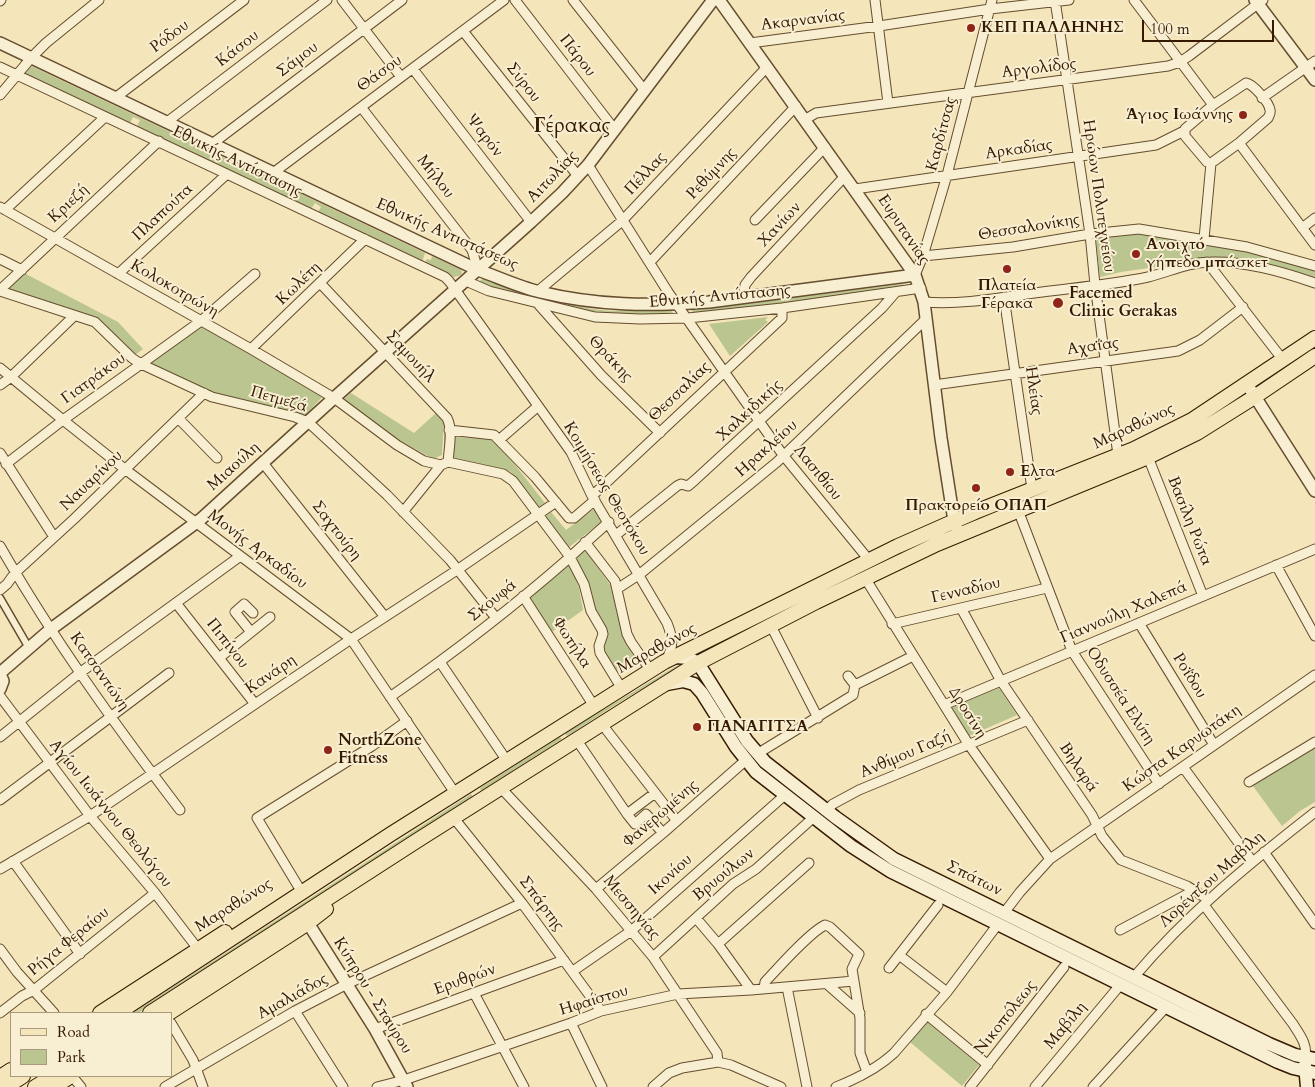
<!DOCTYPE html>
<html>
<head>
<meta charset="utf-8">
<style>
	body { margin:0 }
	#map { position:relative; width:1315px; height:1087px; overflow:hidden; background:#f4e5ba; font-family:Cardo,serif }
	canvas { display:block }
	.legend { position:absolute; left:10px; top:1012px; width:162px; height:65px; box-sizing:border-box; background:#f8eed2; border:1px solid #aa997e; margin:0; padding:6px 9px; list-style:none; font-size:15px; color:#351a00 }
	.legend li { display:flex; align-items:center; gap:10px; height:25px }
	.legend b { width:25px; border:1px solid #aa997e }
	.scale { position:absolute; left:1142px; top:20px; width:132px; height:22px; box-sizing:border-box; border:2px solid #351a00; border-top:0; padding-left:6px; font-size:15px; line-height:18px; white-space:nowrap; color:#351a00; -webkit-text-stroke:4px #f8eed2; paint-order:stroke }
</style>
</head>
<body>
<div id="map">
<canvas width="1315" height="1087"></canvas>
<ul class="legend">
<li><b style="height:6px;background:#f4e5ba"></b>Road</li>
<li><b style="height:14px;background:#bbc590"></b>Park</li>
</ul>
<div class="scale">100 m</div>
</div>
<script>
const context = document.querySelector('canvas').getContext('2d');
context.lineJoin = 'round';
function paint(path, color) { context.fillStyle = color; context.fill(path, 'evenodd'); }
function trace(path, color, width, dash) { context.strokeStyle = color; context.lineWidth = width; context.lineCap = dash ? 'butt' : 'round'; context.setLineDash(dash || []); context.stroke(path); }
function drawText(font, color, halo, rows, align = 'center') {
  context.font = font + ' Cardo,serif'; context.lineWidth = 4; context.setLineDash([]); context.textBaseline = 'middle'; context.strokeStyle = halo; context.fillStyle = color; for (const [text, x, y, turn = 0] of rows) {
    context.save(); context.translate(x, y); context.rotate((+turn || 0) * Math.PI / 180); context.textAlign = isNaN(turn) ? turn : align; if (halo) context.strokeText(text, 0, 0); context.fillText(text, 0, 0); context.restore();
  }
}
paint(new Path2D(`
	M31,66L425,253L422,262L318,212L321,207L315,203L311,209L137,126L140,120L133,117L130,123L25,73Z
	M1140,233L1252,250L1315,269V281L1211,259L1121,272L1100,277L1096,239Z
	M432,256L460,269L462,272L461,275L454,277L425,263L427,259L431,260Z
	M22,272L118,322L143,349L135,355L102,324L4,288Z
	M484,278C522,290 561,305 600,310C623,312 647,310 670,309L674,314L597,315L489,288L478,282Z
	M903,284L901,288L814,300L695,314L691,310Z
	M768,317L765,320L768,322L730,356L709,324Z
	M198,324L315,390L314,392L323,396L304,417L215,395L145,363Z
	M351,393L414,433L436,413L444,421L442,455L433,459L337,405Z
	M454,437L494,438L545,503L538,508L511,472L504,469L453,458Z
	M594,509L601,522L568,548L545,517L551,512L566,530Z
	M584,548L611,586L623,638L635,658L615,671L603,649L607,634L592,606L587,582L575,555Z
	M570,564L579,588L583,610L552,632L529,597Z
	M678,665H680L679,667L623,700L567,736L565,733Z
	M999,688L1017,715L969,736L952,707Z
	M560,737L562,739L481,791L480,788Z
	M1315,746V802L1300,811L1282,826L1253,786Z
	M471,794L473,797L138,1013H133Z
	M927,1022L979,1065L962,1086L910,1042Z`), '#bbc590');
const pedestrian = new Path2D(`
	M0,598L29,648`);
const minor = new Path2D(`
	M342,0L401,77
	M515,0L615,130
	M573,0L645,91
	M875,0L888,103
	M1055,0L1090,234L1095,285L1118,455
	M1134,0L1213,105
	M0,1L1,0
	M463,31L578,176
	M750,43L879,26L990,9L1069,0
	M0,67L445,277L449,281L571,452L592,496L667,623C673,638 674,646 666,660
	M413,69L531,222
	M1246,83C1253,84 1269,102 1270,110C1271,113 1269,116 1268,118L1239,143L1214,161L1211,163L1207,162L1185,136V129L1213,105Z
	M0,95L31,58L46,43L99,0
	M115,98L244,0
	M1262,98L1315,61
	M361,107L472,250L478,270
	M806,119L816,113L1168,66L1180,62L1189,56L1263,0
	M167,122L327,0
	M1239,143L1315,245
	M212,144L402,0
	M588,165L668,292L783,455L869,560
	M273,173L504,0
	M855,189L1156,145L1184,131
	M0,207L251,349L334,398L397,445L424,461L441,465L448,462L503,474L513,481L570,557L584,584L591,611L602,630L603,634L599,646L600,653L622,689
	M5,210L105,117
	M755,220L825,147
	M1302,228L1315,218
	M1204,239L1211,163
	M923,256L1013,247L1090,234L1139,229L1247,247L1315,266
	M0,259L22,270
	M650,262L796,106
	M1207,262L1283,360
	M118,274L227,174
	M915,275L923,256L947,175L992,0
	M466,281L489,291L595,317L640,319L688,318L782,308L921,288
	M321,284L447,418C453,429 449,449 448,462
	M0,290L159,141
	M0,291L95,322L132,358L141,364L212,397L295,417L308,422L387,495L450,560L496,618
	M538,291L622,221L767,67
	M743,297L745,285L751,277L845,176
	M1004,297L1032,489
	M924,302C961,305 998,298 1034,293C1072,288 1111,285 1148,277C1169,272 1188,262 1211,262C1243,261 1284,272 1315,283
	M539,305L601,375L660,433
	M251,349L365,239
	M0,368L63,420L126,470L351,639L455,793
	M0,385L11,377L74,316
	M934,385L1178,351L1200,340L1243,307
	M179,419L217,458
	M449,430L494,435L535,477L569,518H574L595,500
	M499,440L537,407
	M0,453L54,537
	M1148,457L1203,596
	M263,463L385,617
	M6,464L63,420L201,321L255,274
	M592,496L782,318V308
	M1018,510L1072,651L1159,784
	M403,512L441,465
	M616,535L677,486L681,484L688,486L695,480L882,308L895,293
	M585,542L615,581L627,634L631,642L651,671
	M0,546C53,639 116,726 180,810
	M1276,565L1315,636
	M865,578L969,745L1050,859
	M617,589L640,574L777,462L926,319
	M0,590L7,584L15,573L74,519L204,393
	M523,596L594,706
	M176,603L255,704
	M961,608L1001,681L1092,815L1102,836L1121,860L1187,886L1209,900
	M1139,623L1214,745
	M892,624L1047,588
	M771,626L818,718
	M251,632L235,612L244,604L253,613
	M219,658L270,617
	M440,662L507,761
	M848,676L855,685
	M0,696L90,816L155,893L198,949
	M390,697C452,654 512,608 569,558C582,546 595,534 609,522
	M944,705L1315,549
	M601,723L677,821
	M0,737L81,672L239,557
	M576,739L627,814L635,824L646,814L663,833
	M757,754L853,695L855,685L913,656
	M1183,767L1252,861
	M1249,782L1315,742
	M500,787L596,889L653,957L717,1053L718,1062
	M0,800L169,673
	M826,811L833,804L859,790L1028,720
	M627,814L655,793
	M453,817L522,903L601,1011
	M1264,852L1315,924
	M13,861L80,954
	M0,869L90,816L351,639L457,570L556,502
	M298,886L257,818L372,746L407,721
	M596,889L663,833L746,760
	M1204,905L1293,1024C1300,1035 1308,1045 1305,1058
	M1004,913L1020,892L1050,859L1315,675
	M696,918L718,944L751,990
	M1120,930L1195,890
	M718,944L809,863
	M0,949L17,972L54,1013
	M899,955L947,992
	M653,957L733,884L756,869L814,817
	M889,968L938,905
	M573,971L631,931L785,795
	M1134,977C1187,914 1251,862 1315,812
	M827,984L860,1013
	M787,987L807,1087
	M764,989L765,982C779,967 809,933 825,925L830,927L859,954L852,969L860,1018V1053L867,1072
	M474,993L524,1087
	M295,1011L343,1087
	M0,1013L22,996L34,990L155,893
	M926,1014L988,1065
	M171,1023L193,1060L203,1087
	M571,1023L602,1087
	M375,1029L564,960
	M72,1076L81,1087
	M165,1087L295,1011L347,984L522,903
	M377,1087L404,1080L571,1023L601,1011L678,994L751,990L854,981
	M653,1087L669,1073L682,1068L718,1062L731,1065L781,1087
	M836,1087C856,1079 878,1068 894,1053L947,992L998,924
	M970,1087L1064,967
	M1035,1087L1121,984
	M1093,1087L1166,1007`);
const tertiary = new Path2D(`
	M719,0L915,275L924,302L941,438L954,521L959,535
	M1255,0L1315,80
	M0,43L478,270C498,277 519,287 540,292C598,306 649,306 709,302L915,275
	M1247,384L1315,491
	M0,673L51,629L201,519L334,398L531,222L562,193L588,165L713,0
	M0,674L3,681L0,689
	M308,923L375,1029L407,1087`);
const secondary = new Path2D(`
	M675,657L689,658L698,663L747,741L765,762L835,817L894,859L1269,1044L1295,1055L1315,1059
	M667,684L683,681L694,684L702,693L736,747L756,772L851,846L890,871L1278,1062L1293,1068L1315,1073
	M1305,1065L1307,1087`);
const primary = new Path2D(`
	M100,1013L225,932
	M118,1013L391,834L664,662L898,546L975,512L1134,449L1192,420L1315,338
	M150,1013L418,840L698,663L816,602L937,544L1148,457L1197,433L1256,396L1315,356
	M169,1013L308,923L326,909
	M0,1077L11,1070
	M6,1087L23,1076
	M35,1087L53,1076
	M54,1087L71,1076`);
trace(pedestrian, '#654d2e', 9);
trace(minor, '#654d2e', 11);
trace(tertiary, '#654d2e', 14);
trace(secondary, '#351a00', 15);
trace(primary, '#351a00', 16);
trace(pedestrian, '#f8eed2', 6);
trace(minor, '#f8eed2', 9);
trace(tertiary, '#f8eed2', 11);
trace(secondary, '#f8eed2', 12);
trace(primary, '#f4e5ba', 14);
for (const [x, y, r, color] of [
	[971,28,5,"#8f2418"],
	[1243,115,5,"#8f2418"],
	[1136,254,5,"#8f2418"],
	[1007,269,5,"#8f2418"],
	[1058,303,6,"#8f2418"],
	[1010,472,5,"#8f2418"],
	[976,488,5,"#8f2418"],
	[697,727,5,"#8f2418"],
	[328,750,5,"#8f2418"]
]) { const dot = new Path2D(); dot.arc(x, y, r, 0, 2 * Math.PI); context.fillStyle = color; context.fill(dot); trace(dot, '#f8eed2', 2); }
drawText('16px', '#351a00', '#f8eed2', [
	["Ακαρνανίας",803,21,-7],
	["Ρόδου",170,37,-37],
	["Κάσου",238,49,-38],
	["Πάρου",577,56,52],
	["Σάμου",298,60,-37],
	["Αργολίδος",1039,69,-7],
	["Θάσου",380,74,-36],
	["Σύρου",523,83,52],
	["Καρδίτσας",942,134,-75],
	["Ψαρόν",484,136,52],
	["Αρκαδίας",1019,150,-8],
	["Εθνικής Αντίστασης",237,162,26],
	["Πέλλας",646,174,-47],
	["Ρεθύμνης",712,174,-47],
	["Μήλου",435,177,52],
	["Αιτωλίας",553,177,-46],
	["Ηρώων Πολυτεχνείου",1098,196,82],
	["Κριεζή",69,204,-43],
	["Πλαπούτα",163,213,-43],
	["Χανίων",780,225,-47],
	["Θεσσαλονίκης",1029,228,-9],
	["Ευρυτανίας",903,230,56],
	["Εθνικής Αντιστάσεως",447,235,24],
	["Κωλέτη",299,284,-44],
	["Κολοκοτρώνη",174,289,30],
	["Εθνικής Αντίστασης",720,297,-5],
	["Αχαΐας",1093,347,-8],
	["Σαμουήλ",410,357,47],
	["Θράκης",610,359,47],
	["Γιατράκου",94,379,-36],
	["Ηλείας",1033,391,82],
	["Θεσσαλίας",680,392,-44],
	["Πετμεζά",279,400,16],
	["Χαλκιδικής",750,411,-43],
	["Μαραθώνος",1134,427,-25],
	["Ηρακλείου",767,449,-42],
	["Μιαούλη",234,467,-42],
	["Λασιθίου",817,473,51],
	["Ναυαρίνου",92,481,-44],
	["Κοιμήσεως Θεοτόκου",606,489,59],
	["Βασίλη Ρώτα",1189,521,68],
	["Σαχτούρη",336,531,52],
	["Μονής Αρκαδίου",257,550,37],
	["Γενναδίου",966,591,-13],
	["Σκουφά",493,601,-39],
	["Γιαννούλη Χαλεπά",1124,613,-23],
	["Φωτήλα",571,643,57],
	["Πιπίνου",227,644,52],
	["Μαραθώνος",657,649,-29],
	["Κατσαντώνη",99,672,55],
	["Κανάρη",271,675,-34],
	["Ροΐδου",1189,676,58],
	["Οδυσσέα Ελύτη",1120,696,57],
	["Δροσίνη",967,713,58],
	["Κώστα Καρυωτάκη",1182,749,-35],
	["Ανθίμου Γαζή",906,755,-23],
	["Βηλαρά",1078,768,56],
	["Αγίου Ιωάννου Θεολόγου",110,814,51],
	["Φανερωμένης",661,814,-41],
	["Ικονίου",671,875,-42],
	["Βρυούλων",724,875,-39],
	["Σπάτων",974,879,26],
	["Λορέντζου Μαβίλη",1212,880,-42],
	["Σπάρτης",541,904,53],
	["Μαραθώνος",234,906,-32],
	["Μεσσηνίας",631,908,50],
	["Ρήγα Φεραίου",69,942,-39],
	["Ερυθρών",465,980,-20],
	["Κύπρου - Σταύρου",372,996,58],
	["Αμαλιάδος",293,997,-29],
	["Ηφαίστου",594,1001,-17],
	["Νικοπόλεως",1006,1018,-52],
	["Μαβίλη",1066,1026,-50]
]);
drawText('bold 16px', '#351a00', '#f8eed2', [
	["ΚΕΠ ΠΑΛΛΗΝΗΣ",981,28],
	["Άγιος Ιωάννης",1233,115,"right"],
	["Ανοιχτό",1146,245],
	["γήπεδο μπάσκετ",1146,263],
	["Πλατεία",1007,286,"center"],
	["Γέρακα",1007,304,"center"],
	["Facemed",1069,294],
	["Clinic Gerakas",1069,312],
	["Ελτα",1020,472],
	["Πρακτορείο ΟΠΑΠ",976,506,"center"],
	["ΠΑΝΑΓΙΤΣΑ",707,727],
	["NorthZone",338,741],
	["Fitness",338,759]
], 'left');
drawText('bold 21px', '#351a00', '#f8eed2', [
	["Γέρακας",572,127]
]);
</script>
</body>
</html>
